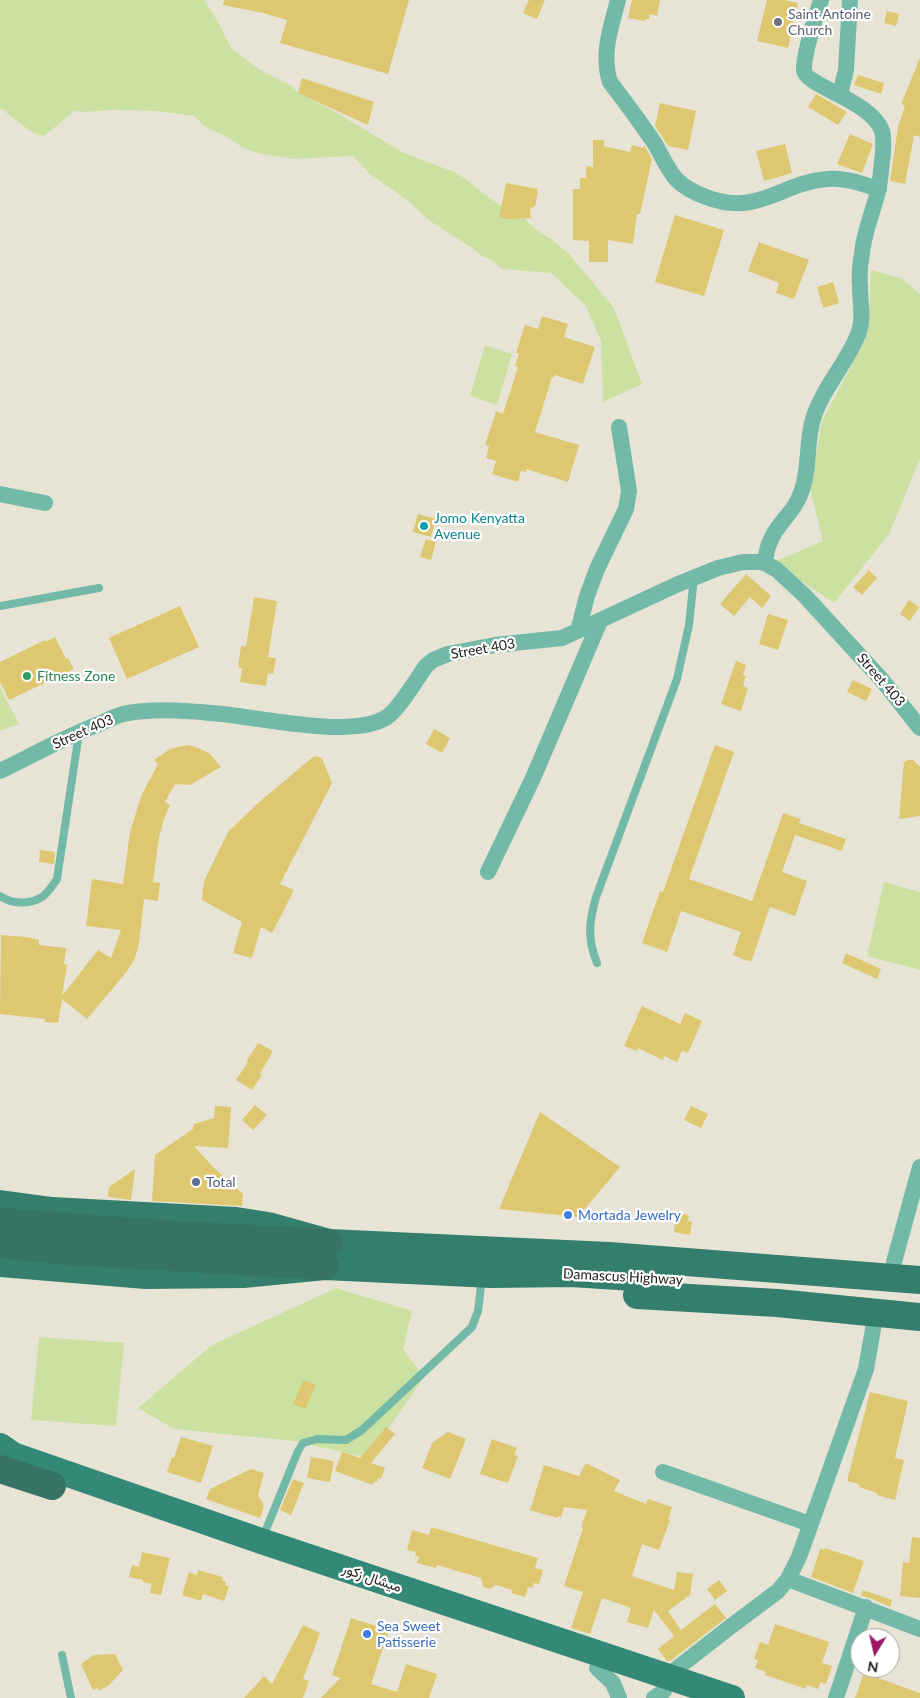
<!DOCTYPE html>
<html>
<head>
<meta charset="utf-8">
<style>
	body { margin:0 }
	#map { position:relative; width:920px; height:1698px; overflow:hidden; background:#e8e4d5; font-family:Lato,sans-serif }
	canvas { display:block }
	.north { position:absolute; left:850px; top:1628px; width:50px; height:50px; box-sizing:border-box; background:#fff; border:1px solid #a5a4a2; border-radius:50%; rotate:189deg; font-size:14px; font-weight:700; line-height:20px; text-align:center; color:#1d1c16 }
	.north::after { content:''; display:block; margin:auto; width:18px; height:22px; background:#9d1767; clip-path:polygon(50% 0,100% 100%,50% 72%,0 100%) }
</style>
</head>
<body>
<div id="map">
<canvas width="920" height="1698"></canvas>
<div class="north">N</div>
</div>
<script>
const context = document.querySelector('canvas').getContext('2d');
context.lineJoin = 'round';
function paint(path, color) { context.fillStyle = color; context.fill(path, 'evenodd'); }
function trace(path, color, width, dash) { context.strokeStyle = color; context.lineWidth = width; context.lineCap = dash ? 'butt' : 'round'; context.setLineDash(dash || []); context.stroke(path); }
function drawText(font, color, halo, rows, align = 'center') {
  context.font = font + ' Lato,Vazirmatn,sans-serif'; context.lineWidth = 4.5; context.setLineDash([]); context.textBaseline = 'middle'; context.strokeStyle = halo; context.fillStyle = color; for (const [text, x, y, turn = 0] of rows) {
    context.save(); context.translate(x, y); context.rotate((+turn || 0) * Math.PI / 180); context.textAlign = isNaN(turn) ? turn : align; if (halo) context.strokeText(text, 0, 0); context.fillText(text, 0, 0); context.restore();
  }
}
paint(new Path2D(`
	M0,0H204L220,25L226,38L232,49L262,71L290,85L299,93L339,114L404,153L457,173L497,203L525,219L534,228L551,239L569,254L614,308L642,384L603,402L601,341L586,306L551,273L502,269L493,261L482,256L472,248L430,221L407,200L370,174L353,156L293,159L257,153L243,148L229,138L204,126L194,116L157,111L112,110L86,112L74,111L44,136L33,133L0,108Z
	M871,270L901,278L920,294V459L889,534L834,603L773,562L823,541L810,489L822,421L865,340L869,324Z
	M485,345L512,354L497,405L470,396Z
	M0,688L19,724L0,731Z
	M884,882L920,892V970L867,956Z
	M336,1288L412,1311L403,1349L424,1377L368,1458L293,1441L174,1429L138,1408L212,1345Z
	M39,1337L124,1343L116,1426L31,1420Z`), '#cbe1a2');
paint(new Path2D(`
	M224,0H409L388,74L280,43L287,20L263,13L223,5Z
	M529,0H545L537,19L523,13Z
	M632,0H660L657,16L650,14L649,19H646L645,21L628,18Z
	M767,0H784L798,3L788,48L757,41Z
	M887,11L899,14L896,26L884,23Z
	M920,58V137L914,135L905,184L890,181L898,127L905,106L901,104Z
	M858,75L884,83L881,94L854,85Z
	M302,78L374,102L368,125L298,93Z
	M816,94L847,112L838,125L808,107Z
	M660,103L696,111L688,150L668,146L655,126Z
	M850,134L873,144L862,173L837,164Z
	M593,140H604V146L630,152L632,145L643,148L644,145L652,159L640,214H637L633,244L608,240V262H589V241L573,240V189H580V178H586V166L593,167Z
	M785,144L792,173L764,181L756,151Z
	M506,183L538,189L535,207L530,208L531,218L504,219L499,216Z
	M675,215L724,230L704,296L655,282Z
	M759,242L809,260L794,299L776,293L779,283L748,271Z
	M833,282L839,303L823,308L817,287Z
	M542,316L568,324L564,337L595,347L583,384L555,375L554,378L552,377L535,432L579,445L568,482L526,469V472L521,471L518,482L492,474L496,461L486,458L489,446L485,445L496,411L503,414L518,367L515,366L519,353H516L525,325L538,329Z
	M418,514L436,519L431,537L413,532Z
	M426,539L436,542L431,560L420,557Z
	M869,570L877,578L862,595L853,587Z
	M746,574L771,596L762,608L750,597L734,616L720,604Z
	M254,597L277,601L268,657L276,658L273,674L268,673L266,686L240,682L242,668L238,667L241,646H246Z
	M909,600L919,607L910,621L900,614Z
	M180,606L199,647L127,679L109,638Z
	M768,614L788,620L778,650L759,644Z
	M55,637L66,659L68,658L74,669L9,700L0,682V662L45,640V642Z
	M736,661L746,665L743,675L746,676L743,686L748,688L741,711L721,704Z
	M853,680L872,689L866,701L847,692Z
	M434,729L450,738L442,753L426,744Z
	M187,745L196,747L209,753L221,767L190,785L175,784L165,802L170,805L164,819L159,837L153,882L160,883L158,901L144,899L139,943L135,958L128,970L87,1019L62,999L58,1023L45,1022V1019L0,1014L1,935L26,937L39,940V945L66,948L64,964L67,965L62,996L98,950L111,958L121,930L86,926L92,879L123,884L130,832L142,794L158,764L154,760L170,749Z
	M715,745L734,752L689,879L752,901L783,813L801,819L799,823L846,839L842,851L795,835L782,872L807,881L795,916L770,907L751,962L733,955L741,932L681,911L667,952L642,943L660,891L663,892Z
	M314,756L322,758L332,783L280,884L294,890L272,933L261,927L252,958L233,953L242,922L202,900L204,881L228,832L257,804Z
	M908,760H913L920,767V816L899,819L904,762Z
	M40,850L55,852L54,864L39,862Z
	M846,953L881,969L877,979L842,963Z
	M642,1006L680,1024L685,1013L702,1021L688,1053L682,1051L677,1062L664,1056L663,1060L638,1048L637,1051L624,1046Z
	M258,1043L273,1051L260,1074L262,1075L252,1090L236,1080L248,1062H246Z
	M255,1105L267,1115L253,1130L242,1120Z
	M215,1106L231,1107L228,1148L194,1146L213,1167L243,1194L242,1206L152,1201L155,1155L193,1129L194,1124L214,1118Z
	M691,1106L708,1114L701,1128L684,1120Z
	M540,1112L620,1167L578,1217L499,1209Z
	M135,1169L131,1200L108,1197L109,1187Z
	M676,1213L689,1215L688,1221L692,1222L690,1235L674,1232Z
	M303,1380L316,1385L305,1409L293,1404Z
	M870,1392L908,1401L895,1458L904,1460L895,1500L877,1495V1493L859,1487V1484L847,1481Z
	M386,1427L395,1434L371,1463L385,1468L381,1479L378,1478L377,1482L374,1481L373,1485L335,1471L342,1452L360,1458Z
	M448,1432L466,1439L450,1479L422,1468L432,1443Z
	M181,1437L213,1446L201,1483L167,1472L172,1457L174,1458Z
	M492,1439L517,1448L514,1455L518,1456L508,1483L480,1474Z
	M311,1457L334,1461L330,1482L307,1478Z
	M586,1463L620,1480L614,1491L646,1504L648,1499L672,1507L668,1519L670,1520L659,1550L642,1544L632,1576L674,1590L677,1572L693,1574L690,1595L668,1611L681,1630L715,1604L726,1618L670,1661H667L658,1649L674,1636L654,1610L648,1628L627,1622L631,1608L602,1598L590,1634L571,1628L583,1592L564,1586L583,1528L581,1527L587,1510L564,1507L561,1517L558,1516L557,1518L530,1510L544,1465L579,1476Z
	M251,1469L264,1473L258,1495L264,1506L260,1518L206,1499L210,1489Z
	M293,1479L304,1483L291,1515L280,1510Z
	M431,1527L538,1558L535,1568L543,1570L539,1584L534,1583L533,1588L528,1587L525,1597L511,1593L512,1590L496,1585L490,1589L483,1587L481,1578L437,1565L436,1568L417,1563L419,1557L415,1556L416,1552L407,1550L412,1530L429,1535Z
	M912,1537L920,1538V1598L900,1596L903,1562L909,1563Z
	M825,1548L864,1561L853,1593L811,1577L820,1549L824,1550Z
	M142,1552L170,1558L161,1595L150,1593L152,1584L143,1582V1580L129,1577L132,1565L139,1567Z
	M198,1570L223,1577L222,1580L226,1582L225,1585L229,1586L224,1601L203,1594L201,1601L182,1595L189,1572L197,1575Z
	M719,1580L727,1591L715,1600L707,1589Z
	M863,1590L892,1600L890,1607L870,1598L861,1596Z
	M351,1618L389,1630L371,1684L397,1692L406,1664L437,1674L429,1698H321L340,1678L332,1675Z
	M775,1624L829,1642L822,1663L832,1666L826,1684L820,1682L818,1689L807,1685L806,1689L765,1675L766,1672L755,1668L758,1660L754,1659L760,1642L768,1645Z
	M303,1625L320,1633L303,1679L309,1681L303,1698H244L264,1676L272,1684Z
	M115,1654L123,1670L108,1686L99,1691L98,1688L93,1690L81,1664L94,1655Z
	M864,1673L920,1693V1698H855Z`), '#dec771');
trace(new Path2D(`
	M0,606L99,588
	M0,896C12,904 29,905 42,897C48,893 53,885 57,879L79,733
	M597,963C587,938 589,922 596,897L677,679L689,625L694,577
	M263,1537L298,1451L303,1443L317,1439L346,1440L362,1430L472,1327L478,1311L482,1278
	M62,1655L71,1698`), '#72b9a8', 8);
trace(new Path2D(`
	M618,0C611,27 601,54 610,82C625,102 641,123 655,144C662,156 667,169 677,180C685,188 695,193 706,197C758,217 780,183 827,179C844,177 863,184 879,189
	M840,94L846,70L850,0
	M0,494L45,503
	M765,563C768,525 793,519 802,490C810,467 806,442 813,419C823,387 848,362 859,332C864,318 860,302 860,287C859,276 860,264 862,253C864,232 873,212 878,191C881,179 881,166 883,154C883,146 884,138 882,131C872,101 805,86 804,70C803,55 816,16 821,0
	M578,631L587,596L597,569L626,509L629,491L619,427
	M0,771C33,755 65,737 99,724C108,720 118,714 128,713C159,708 191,711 222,714C262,718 354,739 387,717C400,708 416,680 426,666L433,660L448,654L495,645L562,638L676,585L718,568L743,562H759L765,563L777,570L805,596L882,680L920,728
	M488,872L533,778L600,621
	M894,1262L920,1167
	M663,1472L810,1524
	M788,1579L920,1629
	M597,1668L613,1683L619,1698
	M666,1677L730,1627L778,1591L788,1579L799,1557L866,1369L876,1312
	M654,1698L664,1691
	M836,1698L866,1607`), '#72b9a8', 16);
trace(new Path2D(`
	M0,1446L13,1455L261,1541L732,1698`), '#387', 26);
trace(new Path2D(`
	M0,1204L52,1211L236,1221L268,1226L329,1243L609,1256L920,1280
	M0,1263L146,1275L243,1274L325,1266L492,1274L571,1273L665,1279
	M637,1295L777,1303L920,1317`), '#347e6e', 28);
trace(new Path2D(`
	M0,1222L175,1235L329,1243
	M0,1244L69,1251L325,1266
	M0,1469L52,1486`), '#367365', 28);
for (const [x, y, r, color] of [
	[778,22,5,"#6b7280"],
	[424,526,5,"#0f9aa8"],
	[27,676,5,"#2e9e5b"],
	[196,1182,5,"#5c6f8a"],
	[568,1215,5,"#3f7fe0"],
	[367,1634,5,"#3f7fe0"]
]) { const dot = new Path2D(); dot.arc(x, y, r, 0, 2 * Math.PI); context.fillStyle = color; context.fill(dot); trace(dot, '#fff', 2); }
drawText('14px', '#5b616d', '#fff', [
	["Saint Antoine",788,14],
	["Church",788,30]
], 'left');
drawText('14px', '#0d838f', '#fff', [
	["Jomo Kenyatta",434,518],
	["Avenue",434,534]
], 'left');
drawText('14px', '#1d1c16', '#fff', [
	["Street 403",483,649,-10],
	["Street 403",881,680,49],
	["Street 403",83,732,-24],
	["Damascus Highway",623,1277,3],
	["ميشال زكور",372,1578,19]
]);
drawText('14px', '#27864d', '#fff', [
	["Fitness Zone",37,676]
], 'left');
drawText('14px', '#4e5e75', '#fff', [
	["Total",206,1182]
], 'left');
drawText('14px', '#366cbe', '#fff', [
	["Mortada Jewelry",578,1215],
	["Sea Sweet",377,1626],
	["Patisserie",377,1642]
], 'left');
</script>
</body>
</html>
